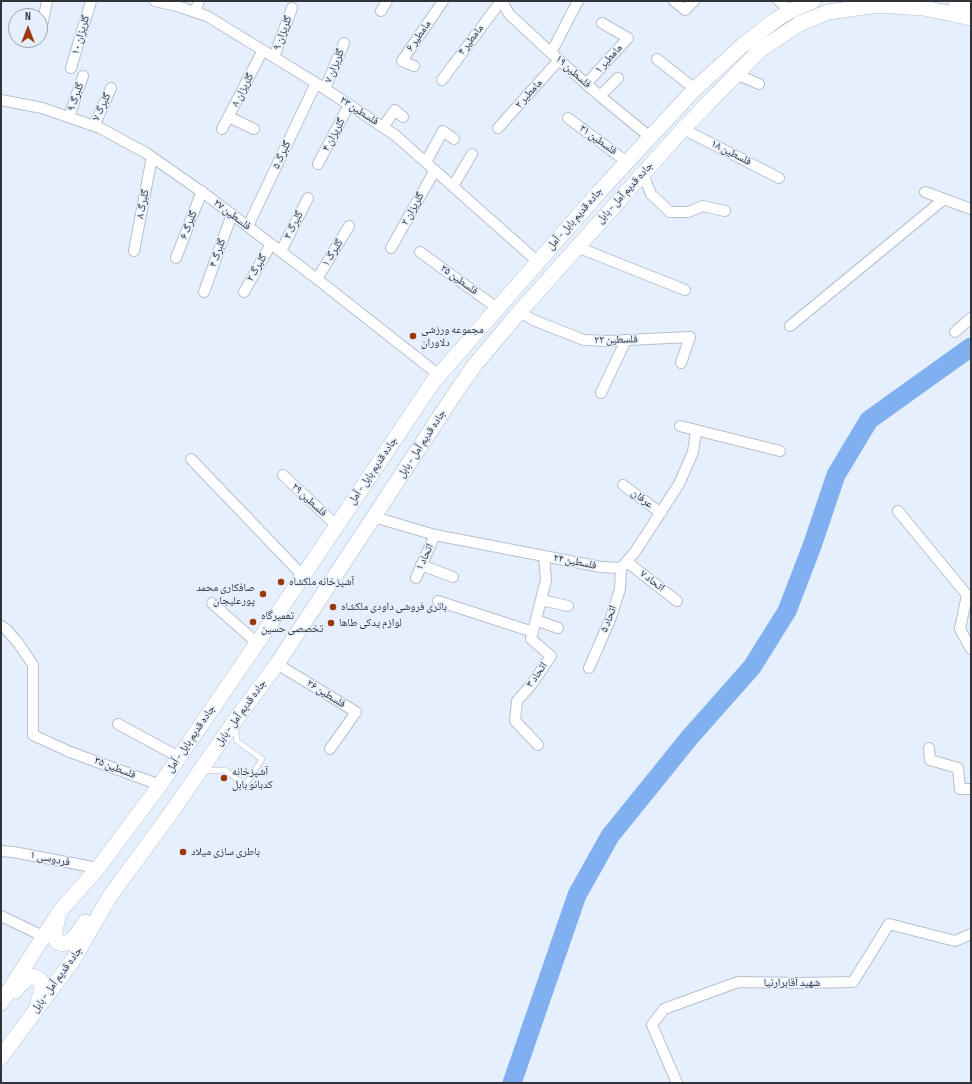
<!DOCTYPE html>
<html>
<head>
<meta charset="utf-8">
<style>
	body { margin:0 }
	#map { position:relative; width:972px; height:1084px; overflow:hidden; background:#e5effd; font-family:"Sofia Sans Condensed",sans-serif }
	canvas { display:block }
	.frame { position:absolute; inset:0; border:2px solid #303439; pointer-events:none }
	.north { position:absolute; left:8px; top:8px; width:40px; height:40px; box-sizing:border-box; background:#e5effd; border:1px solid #9da4af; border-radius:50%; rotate:0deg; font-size:11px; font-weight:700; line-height:16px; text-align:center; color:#303439 }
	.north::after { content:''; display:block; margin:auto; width:14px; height:18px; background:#9d370d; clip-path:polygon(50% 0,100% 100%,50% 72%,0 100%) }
</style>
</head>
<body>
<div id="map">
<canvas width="972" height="1084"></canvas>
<div class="frame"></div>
<div class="north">N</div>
</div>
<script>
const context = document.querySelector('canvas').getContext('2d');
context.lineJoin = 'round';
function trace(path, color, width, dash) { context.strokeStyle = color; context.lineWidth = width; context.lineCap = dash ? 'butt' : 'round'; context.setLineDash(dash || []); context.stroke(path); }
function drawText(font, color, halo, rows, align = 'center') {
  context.font = font + ' "Sofia Sans Condensed","Noto Naskh Arabic",sans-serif'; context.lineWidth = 3; context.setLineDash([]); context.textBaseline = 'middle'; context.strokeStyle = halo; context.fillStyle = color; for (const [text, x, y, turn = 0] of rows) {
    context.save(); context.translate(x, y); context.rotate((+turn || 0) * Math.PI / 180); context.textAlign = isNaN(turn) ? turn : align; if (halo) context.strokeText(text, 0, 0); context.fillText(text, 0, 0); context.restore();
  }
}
trace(new Path2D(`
	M512,1083L577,895L610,836L690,737L752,667L787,611L812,546L836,475L869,420L971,347`), '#81b0f1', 19);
const service = new Path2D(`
	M203,771L225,770L245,785L262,759L237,741L235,728`);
const minor = new Path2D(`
	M155,1L177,6L207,16L316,83L395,135L538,262
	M502,1L509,14L551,53L600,96L650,137
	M674,1L685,10L694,1
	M779,1L790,11
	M381,11L387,1
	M195,12L199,1
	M42,26L47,1
	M551,53L578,1
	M274,57L292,8
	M657,59L695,89
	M414,66L402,61L443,1
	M71,68L91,1
	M736,74L759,84
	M442,80L501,1
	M586,84L628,38L602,23
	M325,89L344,43
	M600,96L618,78
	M1,100L42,108L100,128L146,153L205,194L317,279L439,375
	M69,117L83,76
	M229,117L254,129
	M568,118L627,162
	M94,126L111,88
	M383,127L395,110L403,117
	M498,128L559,60
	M222,129L263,50
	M683,129L779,178
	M426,162L443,131L454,139
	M318,164L349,105
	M643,174L651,194L670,212H688L703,206L725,211
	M453,186L472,154
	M925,192L971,209
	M248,226L316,83
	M577,247L685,290
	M391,248L435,170
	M134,251L152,157
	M281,251L308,198
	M420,252L497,308
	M176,258L202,191
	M317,279L349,226
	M204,292L232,214
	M244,292L271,244
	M520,312L533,320L584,340L607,341L690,337L681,363
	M790,326L944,199
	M955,332L971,318
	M601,393L626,340
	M680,426L780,451
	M191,459L303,576
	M283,475L336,525
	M623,485L661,513
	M898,511L967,595L960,629L971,649
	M374,517L435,535L601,567L621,568L635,552L679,484L693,452L696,430
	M627,562L677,601
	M421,565L453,577
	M416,578L435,535
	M541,600L568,606
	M438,601L533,632
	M212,603L257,643
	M536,620L558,628
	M1,626L6,629L19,644L33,665V735L70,752L160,785
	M277,664L356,712L330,749
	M589,668L610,620L620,589L621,568
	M118,724L179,757
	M538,745L515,721L517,701L532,684L551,656L531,639L546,580L544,556
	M929,748L930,760L958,768L960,789H971
	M1,851L13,852L98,868
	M1,916L43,936
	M677,1083L652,1025L664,1009L738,982L799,983L853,982L889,924L955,941L971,934`);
const primary = new Path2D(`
	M956,1L971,4
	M58,918L54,933L56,941C69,950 79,932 85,922
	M15,991C20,984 24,980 32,976L39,979L43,984L38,1003
	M1,1003L60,911L98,868L160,785L303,576L433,382L601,190L695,89L743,45L774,21L790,11L813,1
	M1,1057L73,960L110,896L168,817L234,722L277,664L452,398L474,366L515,317L683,129L760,50L799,24L828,12L878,5L924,8L971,18`);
trace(service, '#b6c0ce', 6);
trace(minor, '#b6c0ce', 12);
trace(primary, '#b6c0ce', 16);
trace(service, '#fff', 5);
trace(minor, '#fff', 10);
trace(primary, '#fff', 15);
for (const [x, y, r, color] of [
	[413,336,4,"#9d370d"],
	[281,582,4,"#9d370d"],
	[263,594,4,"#9d370d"],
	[333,607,4,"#9d370d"],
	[253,622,4,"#9d370d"],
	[331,623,4,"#9d370d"],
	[224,778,4,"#9d370d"],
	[183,852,4,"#9d370d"]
]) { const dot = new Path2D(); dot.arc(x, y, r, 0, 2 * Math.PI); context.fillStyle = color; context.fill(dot); trace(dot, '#e5effd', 1.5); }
drawText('11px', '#303439', '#e5effd', [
	["گلریزان ۹",283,33,-70],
	["گلریزان ۱۰",81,35,-74],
	["مامطیر ۶",419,36,-55],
	["مامطیر ۴",471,40,-53],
	["مامطیر ۱",609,59,-48],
	["گلریزان ۷",335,66,-68],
	["فلسطین ۱۹",573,72,42],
	["گلریزان ۸",243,90,-63],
	["مامطیر ۲",529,94,-48],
	["گلبرگ ۹",76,97,-71],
	["گلبرگ ۷",102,107,-65],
	["فلسطین ۲۳",359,111,33],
	["گلریزان ۴",334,135,-62],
	["فلسطین ۲۱",598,140,36],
	["فلسطین ۱۸",731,153,27],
	["گلبرگ ۵",282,155,-65],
	["جاده قدیم آمل - بابل",625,193,-48],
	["گلبرگ ۸",143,204,-79],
	["گلریزان ۲",413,209,-61],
	["فلسطین ۲۷",232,215,37],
	["جاده قدیم بابل - آمل",575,219,-49],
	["گلبرگ ۶",189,225,-69],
	["گلبرگ ۳",294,225,-63],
	["گلبرگ ۴",218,253,-71],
	["گلبرگ ۱",333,253,-58],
	["گلبرگ ۲",257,268,-60],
	["فلسطین ۲۵",459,280,36],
	["فلسطین ۲۲",616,340,-1],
	["جاده قدیم آمل - بابل",422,444,-57],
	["جاده قدیم بابل - آمل",373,471,-56],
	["عرفان",642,499,37],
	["فلسطین ۲۹",309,500,43],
	["اتحاد ۱",425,557,-65],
	["فلسطین ۲۴",575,562,11],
	["اتحاد ۷",652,581,38],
	["اتحاد ۵",609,619,-69],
	["اتحاد ۳",537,675,-55],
	["فلسطين ٢۶",326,694,32],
	["جاده قدیم آمل - بابل",241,713,-54],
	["جاده قدیم بابل - آمل",191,739,-56],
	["فلسطین ۳۵",115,768,21],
	["فردوسی ۱",50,859,11],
	["جاده قدیم آمل - بابل",57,980,-54],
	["شهید آقابرارنیا",792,983]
]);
drawText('11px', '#303439', '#e5effd', [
	["مجموعه ورزشی",421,330],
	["دلاوران",421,343],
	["آشپزخانه ملکشاه",289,582],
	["صافکاری محمد",255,588,"right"],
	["پورعلیجان",255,601,"right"],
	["باتری فروشی داودی ملکشاه",341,607],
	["تعمیرگاه",261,616],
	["تخصصی حسین",261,629],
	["لوازم یدکی طاها",339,623],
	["آشپزخانه",232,772],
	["کدبانو بابل",232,785],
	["باطری سازی میلاد",191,852]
], 'left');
</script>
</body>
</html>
